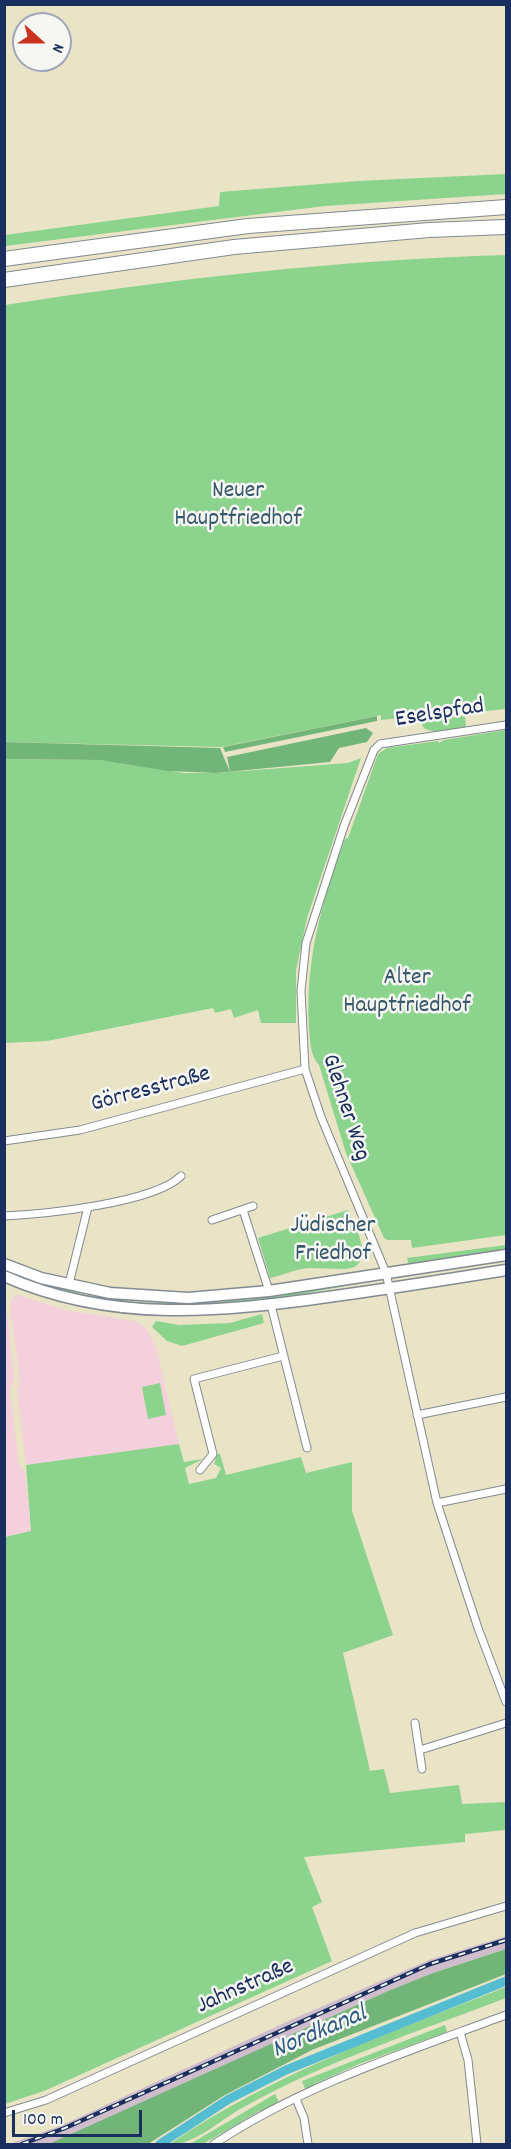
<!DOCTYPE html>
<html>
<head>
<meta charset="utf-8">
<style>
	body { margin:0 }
	#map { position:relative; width:511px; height:2149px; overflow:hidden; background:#e9e4c6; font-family:Dekko,sans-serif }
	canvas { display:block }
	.frame { position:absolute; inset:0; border:6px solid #1b2f5e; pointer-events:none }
	.north { position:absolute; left:12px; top:12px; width:60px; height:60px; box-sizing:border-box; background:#f6f6f2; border:2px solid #9ea6b7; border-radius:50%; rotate:111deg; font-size:16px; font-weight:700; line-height:24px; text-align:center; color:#1b2f5e }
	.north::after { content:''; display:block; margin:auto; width:21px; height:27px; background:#c8321e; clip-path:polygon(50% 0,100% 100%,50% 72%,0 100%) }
	.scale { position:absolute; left:12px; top:2110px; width:130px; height:27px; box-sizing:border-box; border:3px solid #1b2f5e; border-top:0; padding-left:8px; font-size:18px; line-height:21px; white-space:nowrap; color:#1b2f5e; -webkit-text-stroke:4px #f6f6f2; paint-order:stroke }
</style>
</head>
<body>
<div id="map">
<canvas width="511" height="2149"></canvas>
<div class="frame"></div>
<div class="north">N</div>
<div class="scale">100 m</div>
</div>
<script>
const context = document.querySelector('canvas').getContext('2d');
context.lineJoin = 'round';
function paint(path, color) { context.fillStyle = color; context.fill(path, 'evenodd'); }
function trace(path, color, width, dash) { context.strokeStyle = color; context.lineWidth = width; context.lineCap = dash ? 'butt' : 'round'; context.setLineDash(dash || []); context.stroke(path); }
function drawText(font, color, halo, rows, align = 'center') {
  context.font = font + ' Dekko,sans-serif'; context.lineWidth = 5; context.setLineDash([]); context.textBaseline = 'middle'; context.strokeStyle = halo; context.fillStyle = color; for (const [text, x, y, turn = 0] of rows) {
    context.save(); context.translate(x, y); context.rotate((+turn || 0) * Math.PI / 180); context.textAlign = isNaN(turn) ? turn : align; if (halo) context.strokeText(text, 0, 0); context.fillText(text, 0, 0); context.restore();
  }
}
paint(new Path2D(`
	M15,1294L65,1310L135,1321L146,1328L156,1347L179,1444L26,1465L17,1390L20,1380L10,1306Z
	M7,1313L14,1378L10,1392L19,1464L25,1471L31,1531L5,1537L4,1314Z`), '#f4cfdc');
paint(new Path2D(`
	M506,1936V1949L433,1973L388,1991L64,2138L49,2144H9L60,2126L293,2019L429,1960Z`), '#d0bdcc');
paint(new Path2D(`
	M506,174V194L325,206L5,246V235L219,206L220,192L358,181Z
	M506,255V709L476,712L475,702L464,703L465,712L381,720V715L221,747L5,742V305C171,279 338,260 506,255Z
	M465,716L466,727L436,732L425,729L422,725L426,719Z
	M506,730V1235L412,1248L411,1240H387L384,1238L346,1153L319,1065C310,1055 310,1041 309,1027C305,961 322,900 345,839L348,838L378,754L387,748L438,741L439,743L444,740Z
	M361,758L307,918L296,970V1023H261L258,1010L234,1018L231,1009L215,1013L213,1008L47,1041L5,1043V759L99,760L184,773H216L348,763Z
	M348,1210C356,1227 378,1269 343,1269C332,1269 321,1268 310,1268C295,1269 284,1275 270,1278L258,1238Z
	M506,1245V1250L409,1265L407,1258Z
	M4,1268L84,1295L144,1303L220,1302L358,1284C328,1288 298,1296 268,1300C181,1311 85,1309 5,1271Z
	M262,1314L264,1323L182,1346L167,1341L152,1327L156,1321L179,1325L230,1323Z
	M160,1383L166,1415L148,1419L142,1387Z
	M179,1444L184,1462L203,1459L185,1468L189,1484L216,1478L221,1468L214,1464L217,1454H220L226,1475L301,1457L306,1473L352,1462V1511L393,1635L343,1653L370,1771L384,1769L390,1793L459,1785L462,1804L506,1802V1830L465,1834V1842L304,1857L322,1902L312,1907L332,1961L44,2091L5,2104V1537L31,1531L26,1465Z
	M506,1987V1998C418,2032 325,2061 242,2108C220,2120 195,2145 170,2144C273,2073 390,2033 506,1987Z
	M445,2025L447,2032L359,2064L314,2084L315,2087L306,2091L302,2081Z
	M275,2094L279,2102L264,2112L259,2111L203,2144H190Z`), '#8cd38d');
paint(new Path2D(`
	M377,716V721L225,752L223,747Z
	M366,728L373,733L367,742L339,748L330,762L216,773L168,771L99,760L5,759V742L220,748L230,772L227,757Z
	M506,1949V1974L312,2050L225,2095L148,2144H49L388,1991L433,1973Z`), '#71b578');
trace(new Path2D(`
	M160,2144L229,2099L286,2070L506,1981`), '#55bdd2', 9);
const minor = new Path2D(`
	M506,725L380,744L374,750L344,826L306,943L301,991L305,1069L321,1117L386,1273L437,1503L478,1628L506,1702
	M4,1141L80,1130L305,1069
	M243,1210L269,1291
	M4,1216C45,1214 154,1203 181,1176
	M212,1220L253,1206
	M69,1284L88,1207
	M271,1305L307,1448
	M417,1415L506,1397
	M200,1470L213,1454L194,1379L283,1356
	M437,1503L506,1489
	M415,1723L422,1769
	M420,1750L506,1723
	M460,2032L468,2060L477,2144
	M296,2099L304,2118L308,2144
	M4,2113L46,2100L415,1933L506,1906
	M214,2144C303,2085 407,2052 506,2015`);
const primary = new Path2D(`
	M4,1264L41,1278L110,1293L188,1298L269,1291L506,1255
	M4,1276C112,1324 222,1312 335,1296C393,1288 450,1279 506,1270`);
const motorway = new Path2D(`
	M4,259L248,226L506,207
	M4,280L234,247L429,230L506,227`);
trace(minor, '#828a92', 9);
trace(primary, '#828a92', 13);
trace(motorway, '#828a92', 16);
trace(minor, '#fff', 7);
trace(primary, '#fff', 10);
trace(motorway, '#fff', 14);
const rail = new Path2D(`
	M22,2144L65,2128L430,1964L506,1940`);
trace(rail, '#1b2f5e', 4.5);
trace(rail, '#f6f6f2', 2, [7]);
drawText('24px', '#37586a', '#f6f6f2', [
	["Neuer",238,493],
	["Hauptfriedhof",238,521],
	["Alter",407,980],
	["Hauptfriedhof",407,1008],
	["Jüdischer",333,1228],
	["Friedhof",333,1256]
]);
drawText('24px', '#1b2f5e', '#f6f6f2', [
	["Eselspfad",440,715,-9],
	["Görresstraße",151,1091,-15],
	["Glehner Weg",344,1108,72],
	["Jahnstraße",246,1988,-24]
]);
drawText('italic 26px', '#2c5a81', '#f6f6f2', [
	["Nordkanal",320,2034,-23]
]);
</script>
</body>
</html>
